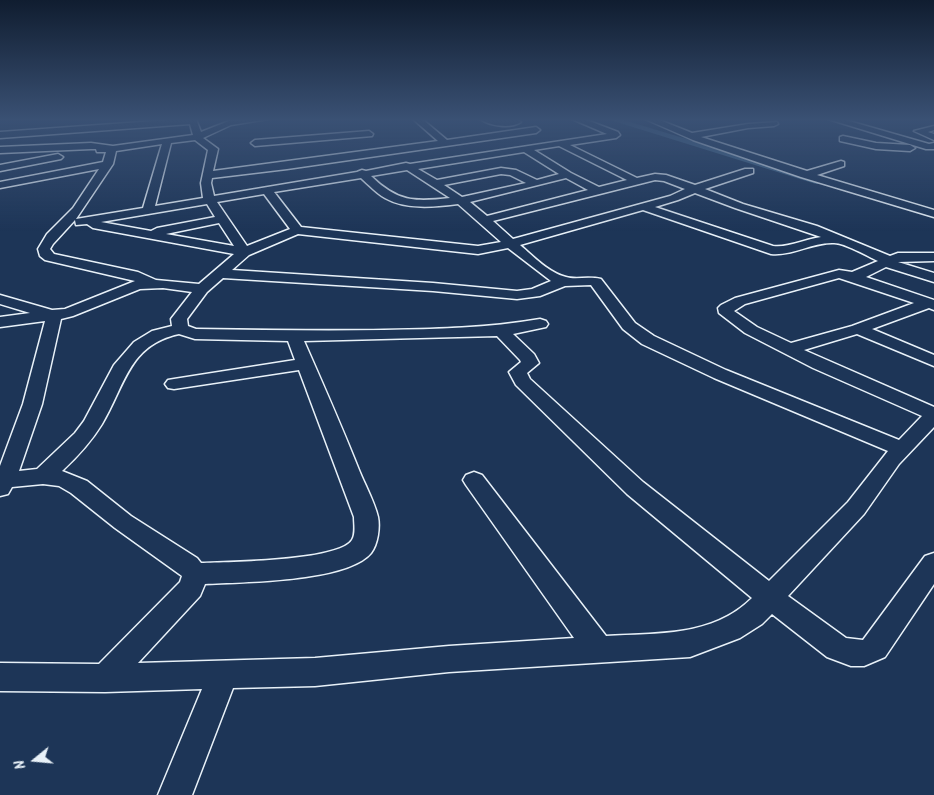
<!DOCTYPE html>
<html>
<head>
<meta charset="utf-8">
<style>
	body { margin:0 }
	#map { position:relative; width:934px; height:795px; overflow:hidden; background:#1d3557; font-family:Kalam,sans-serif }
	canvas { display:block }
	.north { position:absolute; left:10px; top:735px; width:50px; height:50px; -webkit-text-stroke:4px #1d3557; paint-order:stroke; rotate:253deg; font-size:14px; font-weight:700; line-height:20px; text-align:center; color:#e8f1f8 }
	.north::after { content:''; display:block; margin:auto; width:18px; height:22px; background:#e8f1f8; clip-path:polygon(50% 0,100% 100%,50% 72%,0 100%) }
</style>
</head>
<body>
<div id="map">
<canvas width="934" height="795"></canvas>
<div class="north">N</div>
</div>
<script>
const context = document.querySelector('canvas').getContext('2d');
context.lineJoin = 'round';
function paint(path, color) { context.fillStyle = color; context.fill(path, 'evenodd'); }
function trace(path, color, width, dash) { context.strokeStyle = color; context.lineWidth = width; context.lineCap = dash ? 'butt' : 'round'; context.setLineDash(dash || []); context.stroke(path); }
paint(new Path2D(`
	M607,119H620L824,180L825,182L824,184H816Z`), '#456a8c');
const street = new Path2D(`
	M183,119H196L201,132L229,121L268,119L231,125L203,138L218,149L213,171L438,141L413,119H422L447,140L536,127L540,130L536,133L287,169L212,178L211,183L214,196L357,172L362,170L366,171L406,163L410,164L607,134L572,119H584L618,132L620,135L616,138L570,145L637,178L655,174L666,175L695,185L745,169H753V173L705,189L743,204L817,226L890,256L898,253H934V261L898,262L934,273V282L886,267L866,277L934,300V310L929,308L872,329L934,355V366L857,334L804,350L934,407V427L899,464L864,514L788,596L846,638L863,640L925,556L934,553V584L885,657L864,666H851L827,657L772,614L762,624L740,638L690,657L449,672L315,686L233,688L192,795H158L202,689L105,692L0,691V663L99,664L180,582L182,576L115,528L71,493L59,486L43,484L12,487L8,494L0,496V466L23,404L45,321L0,327V317L30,313L0,304V295L52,310L65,309L135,281L45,260L40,256L38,249L47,234L73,208L99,169L0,188V182L103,162L106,152H97L96,149H91L0,153V147L91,143L113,146L193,135L190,124L0,138V132ZM195,140L208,150L201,183L203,198L155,206L171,143ZM162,144L143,208L76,219L113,164L116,151ZM559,146L627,180L599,187L571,173L534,150ZM524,152L559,174L537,180L516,170L501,168L437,180L418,169ZM407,170L450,198C414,202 398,202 371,176ZM501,174L510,175L526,183L462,197L444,185ZM361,178C369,185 376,193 385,198C406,210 435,207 458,204L501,242L478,246L301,227L274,192ZM566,178L588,190L487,216L470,202ZM655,180L664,181L685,189L670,196L513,239L493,221ZM695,193L735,208L821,237C805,239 789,248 773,246L655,207L678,200ZM264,194L290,229L247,246L217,202ZM207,204L215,217L157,228L151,231L101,222ZM643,210L771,254C793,256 812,242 834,243C845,243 867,256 878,261L852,272L839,270L735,298L721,305L718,308L719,313L745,333L813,368L922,416L899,440L726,370L654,336L635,323L601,279C588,276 575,280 566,277C549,273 533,256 520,245ZM75,220L76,225L87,224L93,228L234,254L199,284L156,280L138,272L54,254L50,249L53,244ZM219,223L234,246L166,234ZM298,234L478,254L508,248L551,281L532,289L517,291L433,283L232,270L249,255ZM223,278L433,291L517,299L540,296L565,286L591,285L623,329L642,344L714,378L888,451L848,502L769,581L643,482L530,379L527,373L539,363L534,354L513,334L546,327L548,324L546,321L540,319C488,328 436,329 384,330C321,331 259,330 196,329L188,326L187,319L207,292ZM839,278L914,303L852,326L791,343L757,327L734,311L745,304ZM163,288L192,292L171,319L172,326L152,331L134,342L114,365L84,421L75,433L37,469L19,471L42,404L61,319L73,316L140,289ZM179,334L195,339L288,341L295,360L174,379L168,380L165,384L168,388L174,389L299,370L354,517C354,524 356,534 352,540C339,561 228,562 201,563L197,558L131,516L87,481L62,471C77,457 91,442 102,424C125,386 128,345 179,334ZM497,336L520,360L521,362L509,372L516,385L627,494L752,598C713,637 657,633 606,636L482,475L474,472L466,475L463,480L466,485L574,638L449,646L315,658L138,663L200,596L205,584C242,582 347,582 371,553C378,544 380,527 378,517C374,501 365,485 359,470C342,427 323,384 304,341Z
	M480,119L517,120L521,122C511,129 490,126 480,119Z
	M645,119H657L692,133L748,124L777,122L778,124L774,126L748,128L701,137L807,171L841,161L844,162V166L817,175L934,210V217L801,177L693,140Z
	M828,119H842L929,144L934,143V149H926Z
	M934,126V130L928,132L934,134V140L914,131Z
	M369,131L373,134L372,136L255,146L251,143L255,140Z
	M843,136L876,143L910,145L915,148L910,151L876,149L840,141V137Z
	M58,154L63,157L61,159L0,171V165Z`);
trace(street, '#e8f1f8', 3);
paint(street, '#1d3557');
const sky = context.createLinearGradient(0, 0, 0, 231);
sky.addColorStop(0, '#101d30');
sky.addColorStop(0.52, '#3a5174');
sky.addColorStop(1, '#3a517400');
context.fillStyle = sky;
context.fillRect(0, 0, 934, 231);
</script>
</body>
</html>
